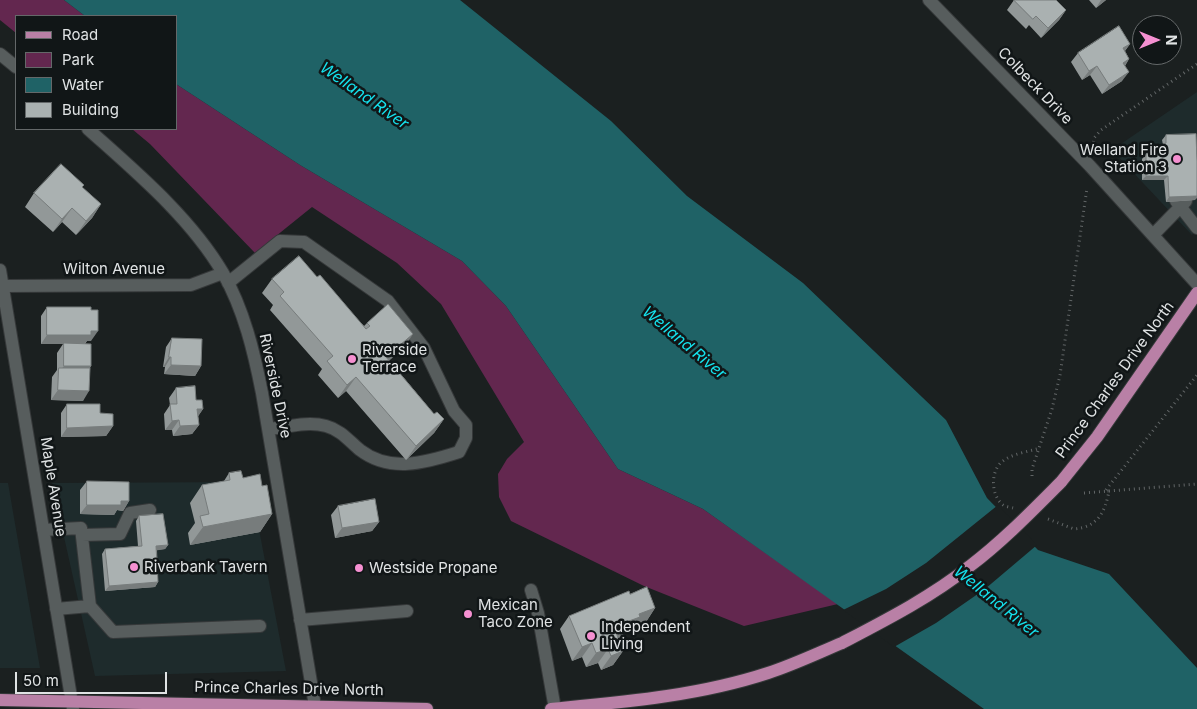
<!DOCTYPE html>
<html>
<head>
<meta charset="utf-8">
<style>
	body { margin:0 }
	#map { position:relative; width:1197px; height:709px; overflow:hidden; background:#1b2020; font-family:Inter,sans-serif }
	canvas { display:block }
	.legend { position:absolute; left:15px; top:15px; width:162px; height:115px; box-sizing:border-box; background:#111617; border:1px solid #646869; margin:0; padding:6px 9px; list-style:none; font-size:15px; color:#e0e3e4 }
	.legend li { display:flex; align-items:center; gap:10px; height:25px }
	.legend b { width:25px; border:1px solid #646869 }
	.north { position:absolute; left:1132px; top:15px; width:50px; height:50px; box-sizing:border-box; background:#111617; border:1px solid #646869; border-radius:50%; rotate:90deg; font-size:14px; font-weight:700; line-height:20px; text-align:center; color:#e0e3e4 }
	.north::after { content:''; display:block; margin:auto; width:18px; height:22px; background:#f590d1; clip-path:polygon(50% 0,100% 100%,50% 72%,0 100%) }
	.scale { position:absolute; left:15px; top:672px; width:152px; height:22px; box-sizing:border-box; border:2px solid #e0e3e4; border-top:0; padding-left:6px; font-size:15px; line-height:18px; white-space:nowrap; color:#e0e3e4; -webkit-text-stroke:4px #111617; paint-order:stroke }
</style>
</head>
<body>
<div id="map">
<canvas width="1197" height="709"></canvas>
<ul class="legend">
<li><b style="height:6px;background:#b980a6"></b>Road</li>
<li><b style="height:14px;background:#63274f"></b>Park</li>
<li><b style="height:14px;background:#1f6266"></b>Water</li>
<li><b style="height:14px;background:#aab1b1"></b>Building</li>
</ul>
<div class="north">N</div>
<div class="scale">50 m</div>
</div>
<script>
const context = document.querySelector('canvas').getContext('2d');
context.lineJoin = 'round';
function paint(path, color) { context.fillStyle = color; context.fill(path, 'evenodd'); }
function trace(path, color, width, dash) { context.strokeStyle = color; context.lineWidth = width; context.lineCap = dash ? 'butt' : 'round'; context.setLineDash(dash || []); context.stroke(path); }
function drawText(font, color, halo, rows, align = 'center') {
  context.font = font + ' Inter,sans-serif'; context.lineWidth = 5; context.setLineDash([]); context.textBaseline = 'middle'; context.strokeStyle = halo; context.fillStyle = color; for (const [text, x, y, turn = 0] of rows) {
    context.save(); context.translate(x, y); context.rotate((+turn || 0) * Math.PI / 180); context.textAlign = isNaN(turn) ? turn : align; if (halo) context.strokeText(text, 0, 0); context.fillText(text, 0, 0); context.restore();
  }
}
paint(new Path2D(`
	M1197,92V228L1192,235L1112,150Z
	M250,482L286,671L95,676L52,483Z
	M0,483H8L40,668H0Z`), '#1e2b2c');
paint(new Path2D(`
	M0,0H64L85,16H16V33L0,20Z
	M176,84L300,165L462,261L506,306L618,469L703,509L838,604L744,626L644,586L511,521L499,497L498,474L507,459L524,442L441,304L397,263L312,207L255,253L150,144L132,129H176Z`), '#63274f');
paint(new Path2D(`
	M64,0H460L611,121L687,196L803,283L946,420L987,498L1038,550L1109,574L1197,668V709H984L703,509L618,469L506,306L462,261L300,165L176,84V16H85Z`), '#1f6266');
paint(new Path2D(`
	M998,505L1037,545L985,589L936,623L894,647L843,610L886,589L926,563Z`), '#1b2020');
const minor = new Path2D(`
	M929,0L1090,166L1197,284
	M0,54L16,67
	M88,129C136,172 190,217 223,273C244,310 254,352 262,393L315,706
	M1176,201L1197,228
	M1153,235L1186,201
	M0,270L73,709
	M228,283L280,241L304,242L388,301L424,348L454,411L466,425V438L459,452C425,463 390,473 360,450C349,441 341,430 326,426C308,421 287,427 269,429
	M3,286L191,285L223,273
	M43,530L81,528L90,606L56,609
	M82,535L120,534L130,513L150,510
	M531,590L538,613L555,709
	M90,606L113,632L260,626
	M300,620L407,611`);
const major = new Path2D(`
	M1061,482L1097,437L1197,293
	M0,700L427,709
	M551,709C624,702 698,696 768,673C793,665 818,653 842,643`);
trace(minor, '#36393a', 14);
trace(major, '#36393a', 14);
trace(new Path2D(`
	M1093,147L1094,138L1101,130L1197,64
	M1032,476V469L1052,409L1060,375L1087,188
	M1084,493L1197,484
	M1013,508C1010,507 1005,507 1002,504C991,495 990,470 1003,461C1012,454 1026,452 1037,449
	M1048,519L1074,529C1098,527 1105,512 1109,491H1105L1197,375`), '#626667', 3, [1, 4]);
trace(minor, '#575d5d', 12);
trace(major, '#b980a6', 12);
const majorBridge = new Path2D(`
	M842,643C886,620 931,597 970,566C1003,541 1032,511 1061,482`);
trace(majorBridge, '#36393a', 14, []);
trace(majorBridge, '#b980a6', 12);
paint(new Path2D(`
	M1014,0L1066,10L1059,20L1041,38L1029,25L1026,29L1007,10Z
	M1089,0H1106L1096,8Z
	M1130,44L1125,51L1129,59L1125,66L1122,81L1102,94L1090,75L1082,80L1071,62L1078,53Z
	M1166,135L1195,200L1166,202L1164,180H1142V159L1146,154L1163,145L1162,140Z
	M82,187L101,204L92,218L76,235L62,222L53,232L25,207L34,193Z
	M317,277L364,326L367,323L404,348L389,360L434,414L444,419L434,433L406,460L346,391L338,398L318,375L322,369L270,310L273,305L262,293L272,279Z
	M47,307L91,341H87L85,344L91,366L90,368L83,401L51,400L52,377L57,370V353L63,344H41V316Z
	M172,338L201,366L195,376L164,374L165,367H163L166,347Z
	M176,388L196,400L203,409L198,416L199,425L192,434L173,436L172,430H165L164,414L170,405L169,398Z
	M67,404L100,413L113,426L106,436L61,437V413Z
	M229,473L243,478L262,486L272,514L260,532L190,545L188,533L195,523L190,503L202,485L224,481Z
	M87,481L129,501L123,511L117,510L114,515L80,514V490Z
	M338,506L379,522L372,531L335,538L331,515Z
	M139,516L168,545L165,549L157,550L158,582L155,587L105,591L102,554L105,549L138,546L136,521Z
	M630,594L655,608L646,622L633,627L630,630L624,633L621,638L618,639L623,651L613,665L601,670L598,663L586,667L582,657L572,661L560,629L569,616Z`), '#929898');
paint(new Path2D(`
	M1101,0H1106L1096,8Z
	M1066,10L1059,20L1041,38L1048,28Z
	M1130,44L1123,53V48Z
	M1129,59L1123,68V63Z
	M1097,66L1090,75L1082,80L1089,71Z
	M1129,72L1122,81L1102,94L1109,85Z
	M1146,176H1168L1164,180H1142Z
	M1197,196V198L1195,200L1166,202L1169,197Z
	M101,204L92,218L76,235L86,221Z
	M72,208L62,222L53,232L62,219Z
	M91,331H98L91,341H87L84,344H41L47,335Z
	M413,334L404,348L377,371L386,357Z
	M169,357H171L165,367H163Z
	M171,365L201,366L195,376L164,374Z
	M64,366H91L84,375L58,373Z
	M356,377L346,391L338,398L347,385Z
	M58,390L89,391L83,401L51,400Z
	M197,409H203L197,418Z
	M444,419L434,433L406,460L416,446Z
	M179,420L172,430H165L172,421Z
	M199,425L192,434L173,436L180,426Z
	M113,426L106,436L61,437L67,428Z
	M121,501H129L123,511L117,510L114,515L80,514L87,505Z
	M272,514L260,532L190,545L203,527Z
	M379,522L372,531L335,538L342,528Z
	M168,545L165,549L153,551L156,546Z
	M158,582L155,587L105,591L109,586Z
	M655,608L646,622L633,627L630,630L624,633L621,638L605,644L615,630L639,614Z
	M592,643L582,657L572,661L582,647Z
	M608,649L598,663L586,667L596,653Z
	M623,651L613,665L601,670L611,656Z`), '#777c7c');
const building = new Path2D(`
	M1014,0H1056L1066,10L1048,28L1036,16L1033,19Z
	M1119,26L1130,44L1123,48L1129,59L1123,63L1129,72L1109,85L1097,66L1089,71L1078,53Z
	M1196,134L1197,161V196L1169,197L1168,176H1146V154L1166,143V135Z
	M61,164L84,185L82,187L101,204L86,221L72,208L62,219L34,193Z
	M299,256L317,277L320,275L366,329L370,326L367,323L388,304L413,334L386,357L434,414L437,412L444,419L416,446L356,377L347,385L327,361L333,356L280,296L284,292L272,279Z
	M47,307H91V310H98V331H91V335H47Z
	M172,338L202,339L201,366L171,365V357H169Z
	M64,343L91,344V366H64Z
	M59,368H90L89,391L58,390Z
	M195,386L196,400H202L203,409H197L199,425L180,426L179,420L172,421L170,404H177L176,388Z
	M67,404H100V413L113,414V426L67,428Z
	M241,471L243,478L260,474L262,486L267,485L272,514L203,527L200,516L209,514L202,485L230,480L229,473Z
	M87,481L129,482V501H121V505H87Z
	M375,499L379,522L342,528L338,506Z
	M163,514L168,545L156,546L158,582L109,586L105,549L142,546L139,516Z
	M647,587L655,608L639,614L640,617L629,621L631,624L615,630L623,651L611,656L608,649L596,653L592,643L582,647L569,616L629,591L630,594Z`);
paint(building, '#aab1b1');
trace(building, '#777c7c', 1);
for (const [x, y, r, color] of [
	[1177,159,5,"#f590d1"],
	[352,359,5,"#f590d1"],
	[134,567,5,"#f590d1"],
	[359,568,5,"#f590d1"],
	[468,614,5,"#f590d1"],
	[591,636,5,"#f590d1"]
]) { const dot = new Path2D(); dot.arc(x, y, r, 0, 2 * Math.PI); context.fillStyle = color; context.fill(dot); trace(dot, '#111617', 2); }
drawText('15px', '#e0e3e4', '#111617', [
	["Colbeck Drive",1035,86,46],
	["Wilton Avenue",114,269],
	["Prince Charles Drive North",1115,380,-54],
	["Riverside Drive",275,386,78],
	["Maple Avenue",53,487,81],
	["Prince Charles Drive North",289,689,1]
]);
drawText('15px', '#e0e3e4', '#111617', [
	["Welland Fire",1167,150,"right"],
	["Station 3",1167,167,"right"],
	["Riverside",362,350],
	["Terrace",362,367],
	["Riverbank Tavern",144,567],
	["Westside Propane",369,568],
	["Mexican",478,605],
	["Taco Zone",478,622],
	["Independent",601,627],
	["Living",601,644]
], 'left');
drawText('italic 16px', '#15e2ed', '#111617', [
	["Welland River",364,96,35],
	["Welland River",684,343,40],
	["Welland River",996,602,39]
]);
</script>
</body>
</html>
